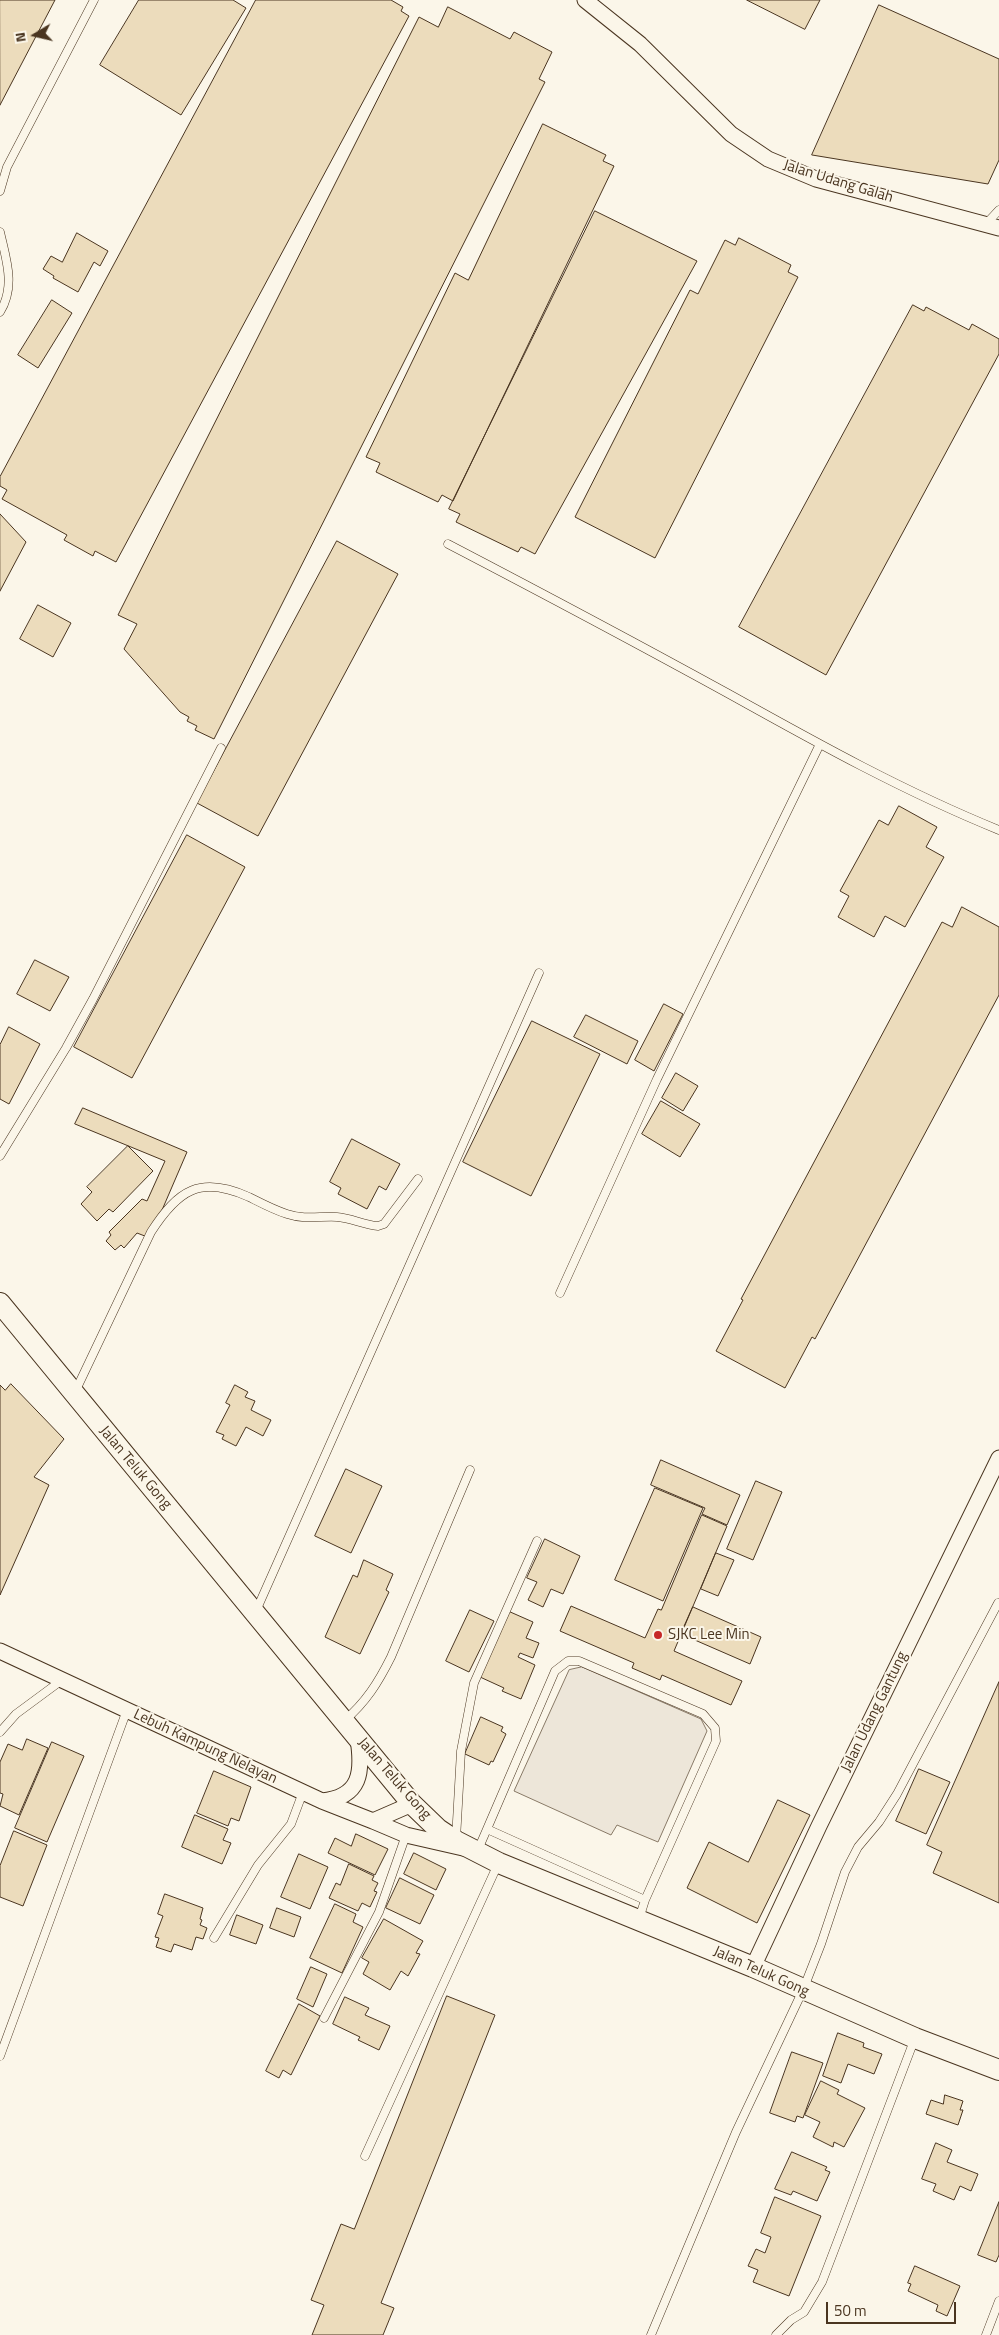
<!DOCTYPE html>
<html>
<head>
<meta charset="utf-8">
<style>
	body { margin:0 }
	#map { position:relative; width:999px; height:2335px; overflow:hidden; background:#fbf6e9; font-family:"Titillium Web",sans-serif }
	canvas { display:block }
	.north { position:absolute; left:10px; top:10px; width:50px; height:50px; -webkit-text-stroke:4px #fbf6e9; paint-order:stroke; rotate:261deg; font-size:14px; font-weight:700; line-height:20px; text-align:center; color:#4a3520 }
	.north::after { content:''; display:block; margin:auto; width:18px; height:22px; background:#4a3520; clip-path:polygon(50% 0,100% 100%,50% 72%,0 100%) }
	.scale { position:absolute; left:826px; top:2302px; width:130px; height:22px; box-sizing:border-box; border:2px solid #4a3520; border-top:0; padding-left:6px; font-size:15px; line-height:18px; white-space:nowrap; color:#4a3520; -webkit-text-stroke:4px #fbf6e9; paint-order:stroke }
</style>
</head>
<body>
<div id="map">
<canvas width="999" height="2335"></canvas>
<div class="north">N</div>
<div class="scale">50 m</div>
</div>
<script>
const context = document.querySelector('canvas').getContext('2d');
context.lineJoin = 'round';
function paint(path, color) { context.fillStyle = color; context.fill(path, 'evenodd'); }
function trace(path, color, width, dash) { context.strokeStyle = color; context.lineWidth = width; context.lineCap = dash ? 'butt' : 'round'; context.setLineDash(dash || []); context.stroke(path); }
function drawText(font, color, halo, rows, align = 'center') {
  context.font = font + ' "Titillium Web",sans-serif'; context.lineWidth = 4; context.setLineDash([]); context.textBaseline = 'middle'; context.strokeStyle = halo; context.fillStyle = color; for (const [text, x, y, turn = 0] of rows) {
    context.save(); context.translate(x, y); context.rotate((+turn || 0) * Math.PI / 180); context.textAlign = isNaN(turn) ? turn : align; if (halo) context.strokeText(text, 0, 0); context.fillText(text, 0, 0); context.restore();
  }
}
const green = new Path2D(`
	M582,1667L701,1719L707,1731L658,1842L617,1825L611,1835L514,1791L569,1670Z`);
paint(green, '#ede6d9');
trace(green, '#887966', 1);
const building = new Path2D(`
	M0,0H55L0,105Z
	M139,0H233L246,8L181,115L100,65Z
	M256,0H391L403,7L401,11L409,16L116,562L95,551L93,556L64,540L67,535L2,499L7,490L0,486V477Z
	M747,0H820L805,29Z
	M879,5L999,59V160L988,184L812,155Z
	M448,7L510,39L514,32L552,52L539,79L545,82L214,739L195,730L197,726L187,721L189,717L180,712L124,649L137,624L118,615L419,17L438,27Z
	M543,124L606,155L603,161L614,166L453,501L442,495L438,502L376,472L380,463L366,457L455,273L468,280Z
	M595,211L697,261L535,554L521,547L518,552L456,522L460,514L449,509Z
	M77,233L108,251L100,266L94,262L78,292L53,278L54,276L43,269L51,256L62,262Z
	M739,238L791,265L788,272L798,277L655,558L575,517L690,290L698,294L725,240L735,245Z
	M52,300L72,313L38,368L18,355Z
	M913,305L924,311L926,307L969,330L972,324L999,339V354L826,675L739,627Z
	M0,514L26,542L0,591Z
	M337,541L398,574L258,836L197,803Z
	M38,605L71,623L53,657L20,639Z
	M899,806L937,827L926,847L944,857L905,927L885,916L874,937L838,917L849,896L840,891L879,820L888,825Z
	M187,835L245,867L132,1078L74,1047Z
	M962,907L999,927V995L815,1339L812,1337L785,1388L716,1351L743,1300L741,1299L942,922L952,927Z
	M35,960L69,977L50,1011L17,994Z
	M664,1004L683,1014L654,1071L635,1060Z
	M586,1015L638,1041L627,1064L574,1037Z
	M532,1021L600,1054L531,1196L463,1162Z
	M9,1027L40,1044L9,1104L0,1099V1045Z
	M676,1073L698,1086L683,1111L662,1098Z
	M661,1101L700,1124L680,1157L642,1134Z
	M83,1108L187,1152L150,1238L137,1233L124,1248L121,1245L115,1250L106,1241L111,1235L109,1232L142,1199L147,1201L165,1161L75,1124Z
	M352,1139L400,1164L386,1190L379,1186L367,1209L338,1194L341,1188L330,1182Z
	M128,1146L153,1171L113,1212L109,1209L97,1221L81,1204L92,1192L87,1187Z
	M11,1384L64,1439L34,1477L49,1485L0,1595V1385L5,1390Z
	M235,1385L248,1392L245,1397L255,1401L251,1410L271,1420L263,1436L246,1427L236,1446L222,1439L224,1435L216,1432L230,1405L226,1403Z
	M661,1460L740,1495L727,1525L702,1514L705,1508L651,1485Z
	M346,1469L382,1486L351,1553L315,1536Z
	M756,1481L782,1492L753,1560L727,1549Z
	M655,1488L703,1508L663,1601L615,1580Z
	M702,1515L727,1526L674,1651L742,1681L731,1705L662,1675L660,1680L632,1668L634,1663L560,1631L571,1606L645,1638L658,1609L661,1610Z
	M545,1539L580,1556L563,1594L551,1589L543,1607L528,1600L537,1582L527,1578Z
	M716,1553L734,1560L718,1596L701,1589Z
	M364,1560L393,1574L386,1590L389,1592L360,1654L325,1637L353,1575L357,1577Z
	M693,1607L761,1637L750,1664L681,1634Z
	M470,1610L494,1621L469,1672L446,1661Z
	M508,1611L533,1622L526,1638L539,1643L533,1658L520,1653L518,1657L535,1665L521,1699L502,1691L504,1688L480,1677Z
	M999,1682V1903L933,1873L942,1852L927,1845Z
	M481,1717L503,1727L501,1731L506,1734L493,1762L491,1761L489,1765L465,1754Z
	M27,1739L48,1748L19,1815L0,1806L3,1794L0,1793V1762L8,1744L22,1750Z
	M52,1742L84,1756L47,1842L15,1828Z
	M919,1769L950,1782L926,1834L896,1821Z
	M214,1771L251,1787L239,1821L231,1818L228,1826L197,1813Z
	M778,1800L810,1815L757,1923L687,1888L709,1842L748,1862Z
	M195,1815L228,1829L223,1840L231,1843L222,1864L182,1847Z
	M14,1831L47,1845L23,1906L0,1897V1866Z
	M356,1834L388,1849L375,1875L328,1853L335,1838L351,1846Z
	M414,1853L446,1869L436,1890L404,1874Z
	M299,1854L328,1867L310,1909L281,1897Z
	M349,1864L374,1876L372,1880L378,1883L374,1891L377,1892L370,1907L362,1903L358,1911L329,1898L336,1883L340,1885Z
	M400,1878L434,1895L420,1924L386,1908Z
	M165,1894L203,1908L200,1919L202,1920L200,1925L207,1928L203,1939L196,1937L192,1950L174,1944L171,1952L156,1947L159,1938L155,1937L163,1916L158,1914Z
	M335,1904L356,1914L353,1922L363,1927L342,1973L310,1958Z
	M277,1908L301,1917L294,1937L270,1928Z
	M237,1915L263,1925L256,1944L230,1935Z
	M384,1919L423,1941L416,1953L420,1954L408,1976L401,1971L390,1990L363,1974L369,1962L362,1958Z
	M311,1967L327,1974L313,2007L297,1999Z
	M447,1996L495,2015L381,2303L394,2308L383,2335H312L324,2305L311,2300L341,2224L354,2229Z
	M345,1997L369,2008L365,2015L390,2026L379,2050L358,2040L360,2037L333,2024Z
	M299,2004L320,2016L291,2075L283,2070L279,2078L266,2071Z
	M838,2033L864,2043L863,2047L882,2054L874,2074L848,2064L841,2083L823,2076Z
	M792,2052L823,2063L803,2118L797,2116L795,2122L770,2113Z
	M821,2081L839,2090L837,2094L865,2108L844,2147L834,2142L833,2147L813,2137L820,2122L805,2115Z
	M945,2095L963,2101L960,2110H963L958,2125L926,2114L931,2100L943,2104Z
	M936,2143L952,2150L947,2162L978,2174L971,2191L960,2186L954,2200L933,2191L936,2184L922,2179Z
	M792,2152L827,2167L825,2170L830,2172L817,2201L793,2191L791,2195L775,2189Z
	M775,2197L821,2216L789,2296L753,2282L758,2270L748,2266L756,2249L765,2253L771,2237L761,2233Z
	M999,2202V2255L996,2262L978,2255Z
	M915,2266L960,2286L947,2316L936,2311L938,2305L908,2291L911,2284L908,2283Z`);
paint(building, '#ecdcbc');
trace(building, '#4a3520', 1);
const service = new Path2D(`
	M0,191L7,167L94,0
	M986,224L999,210
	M0,232C6,259 16,286 0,312
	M448,544C542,593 636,643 729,694C817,743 905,792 999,830
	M0,1156L66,1048L93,999L221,748
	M560,1293L657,1079L820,744
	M75,1392L151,1232C178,1190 200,1175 249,1197C261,1203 274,1210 287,1214C305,1220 320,1216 337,1217C351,1218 364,1225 378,1226L384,1224L418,1179
	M256,1611L539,973
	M344,1721C366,1702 378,1683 391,1657L470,1470
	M0,1732L16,1714L62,1680
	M487,1829L555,1671L568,1661H579L703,1714L715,1728L716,1741L645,1900
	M456,1839L461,1751L474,1683L537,1541
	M477,1852L487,1829L645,1900L639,1919
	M214,1938L258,1865L291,1824L303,1792
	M324,2018L379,1912L406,1835
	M0,2056L127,1710
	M365,2156L498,1864
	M651,2335L736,2132L803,1990L821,1944L845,1872L858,1847L879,1822L897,1794L998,1603
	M776,2335L791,2320L804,2312L822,2282L915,2038
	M986,2335L999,2301`);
const minor = new Path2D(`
	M585,0L640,44L731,134L768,159L816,179L999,228
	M0,1651L322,1801L373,1821L412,1804
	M322,1801C361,1797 363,1772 358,1739
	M373,1821L406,1835L463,1848
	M753,1967L819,1826L999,1458`);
const tertiary = new Path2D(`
	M0,1303L412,1804L438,1829L456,1841L499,1863L753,1967L915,2038L999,2070`);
trace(service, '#4a3520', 9);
trace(minor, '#4a3520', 17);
trace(tertiary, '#4a3520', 22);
trace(service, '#fbf6e9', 8);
trace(minor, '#fbf6e9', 15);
trace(tertiary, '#fbf6e9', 20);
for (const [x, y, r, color] of [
	[658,1635,5,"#c62828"]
]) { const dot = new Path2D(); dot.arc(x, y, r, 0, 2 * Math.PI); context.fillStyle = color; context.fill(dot); trace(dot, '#fbf6e9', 2); }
drawText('15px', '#4a3520', '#fbf6e9', [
	["Jalan Udang Galah",838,182,17],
	["Jalan Teluk Gong",135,1468,50],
	["Jalan Udang Gantung",875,1712,-64],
	["Lebuh Kampung Nelayan",205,1747,25],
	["Jalan Teluk Gong",394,1779,49],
	["Jalan Teluk Gong",761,1972,24]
]);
drawText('15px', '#4a3520', '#fbf6e9', [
	["SJKC Lee Min",668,1635]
], 'left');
</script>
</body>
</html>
